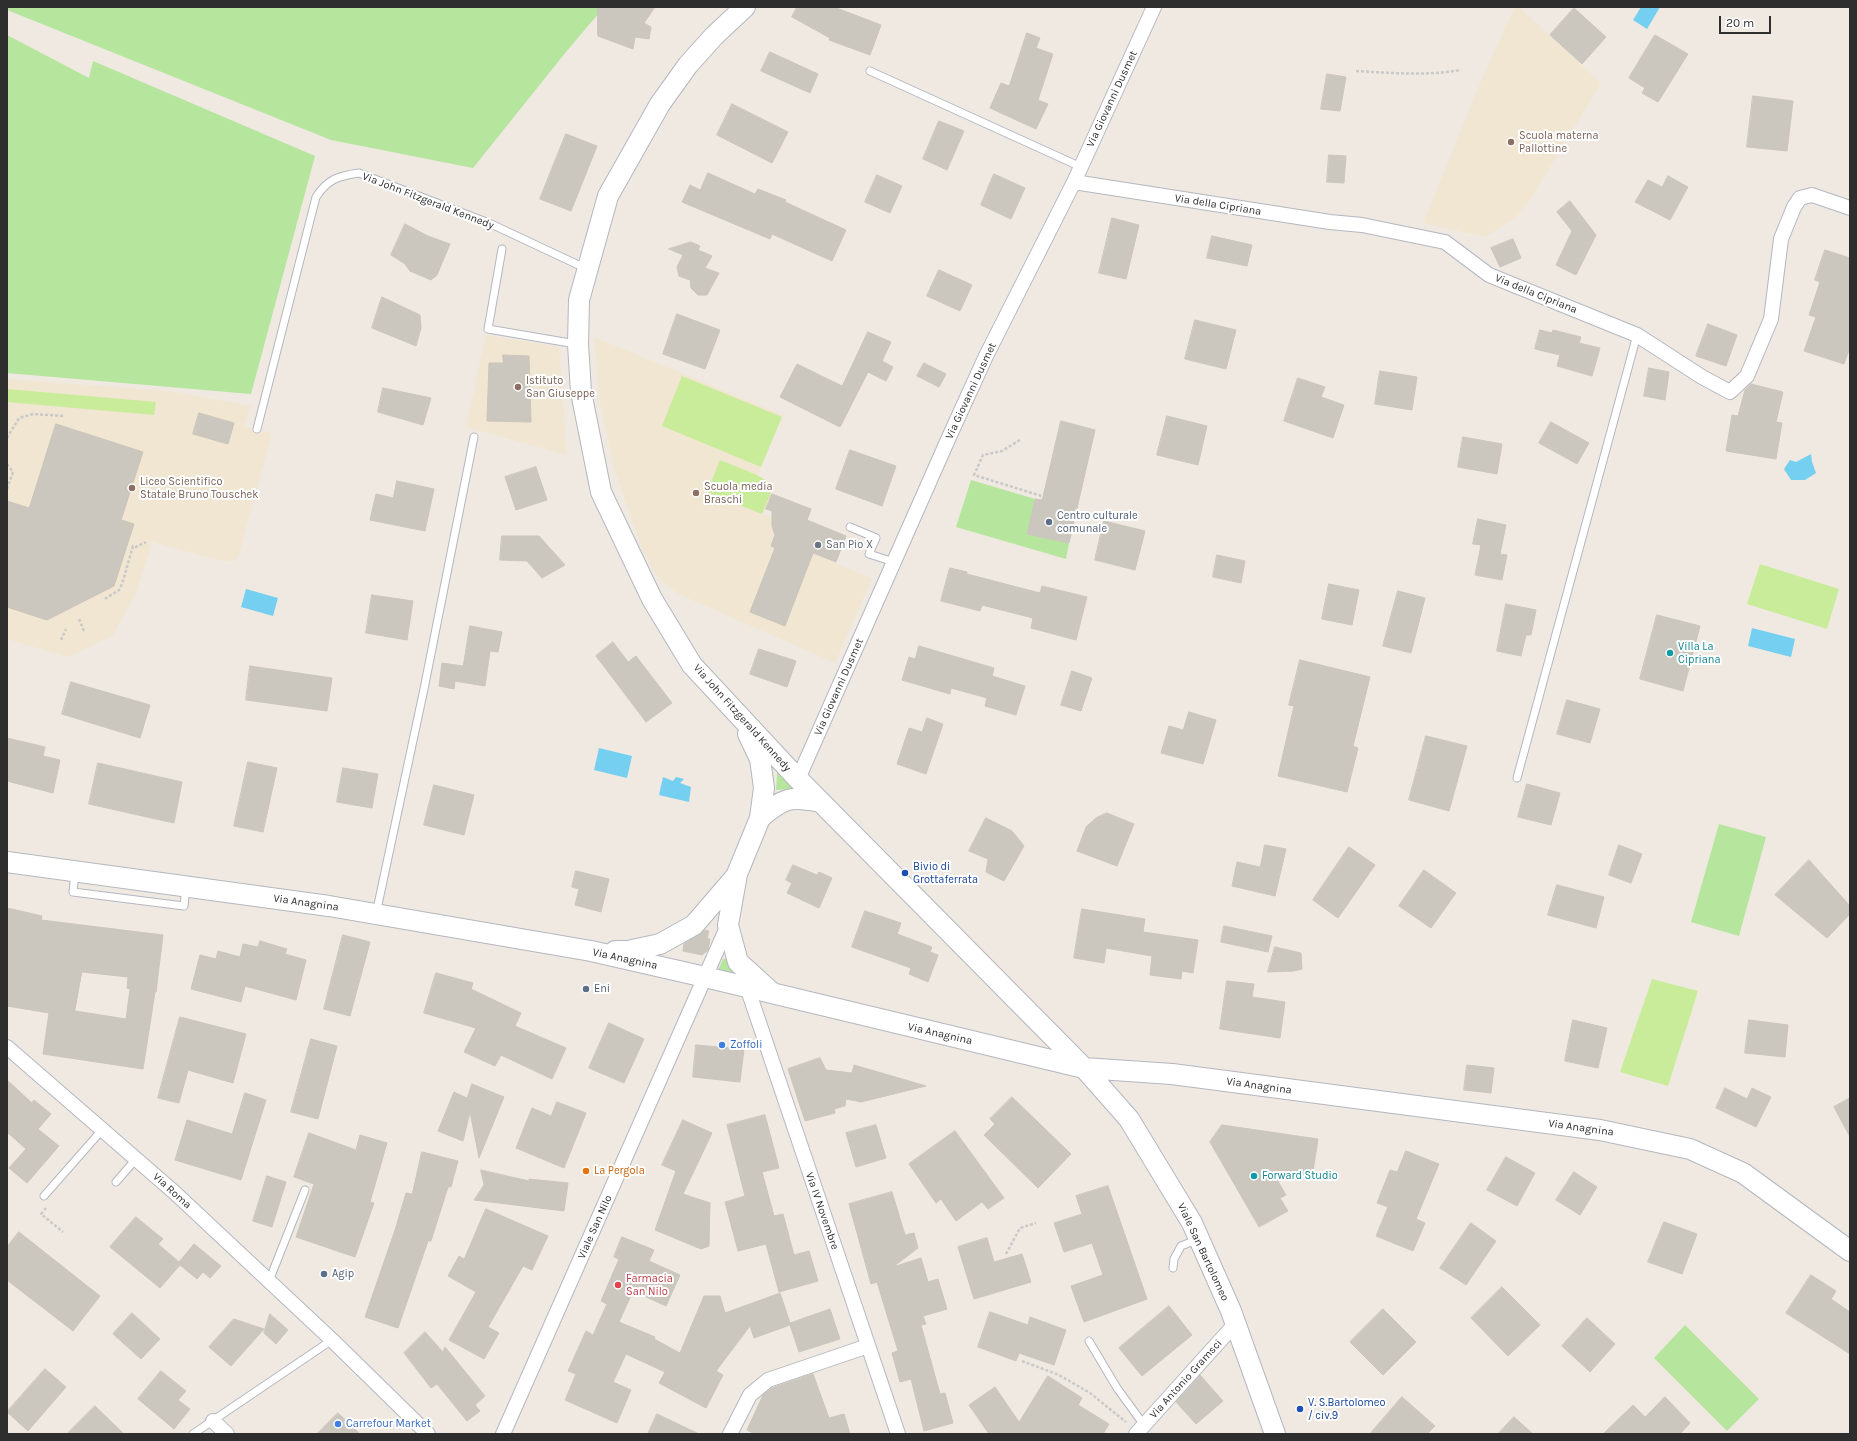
<!DOCTYPE html>
<html>
<head>
<meta charset="utf-8">
<style>
	body { margin:0 }
	#map { position:relative; width:1857px; height:1441px; overflow:hidden; background:#efe9e1; font-family:Karla,sans-serif }
	canvas { display:block }
	.frame { position:absolute; inset:0; border:8px solid #2e2e2e; pointer-events:none }
	.scale { position:absolute; left:1719px; top:16px; width:52px; height:18px; box-sizing:border-box; border:2px solid #2e2e2e; border-top:0; padding-left:5px; font-size:12px; line-height:14px; white-space:nowrap; color:#2e2e2e; -webkit-text-stroke:3px #fff; paint-order:stroke }
</style>
</head>
<body>
<div id="map">
<canvas width="1857" height="1441"></canvas>
<div class="frame"></div>
<div class="scale">20 m</div>
</div>
<script>
const context = document.querySelector('canvas').getContext('2d');
context.lineJoin = 'round';
function paint(path, color) { context.fillStyle = color; context.fill(path, 'evenodd'); }
function trace(path, color, width, dash) { context.strokeStyle = color; context.lineWidth = width; context.lineCap = dash ? 'butt' : 'round'; context.setLineDash(dash || []); context.stroke(path); }
function drawText(font, color, halo, rows, align = 'center') {
  context.font = font + ' Karla,sans-serif'; context.lineWidth = 4; context.setLineDash([]); context.textBaseline = 'middle'; context.strokeStyle = halo; context.fillStyle = color; for (const [text, x, y, turn = 0] of rows) {
    context.save(); context.translate(x, y); context.rotate((+turn || 0) * Math.PI / 180); context.textAlign = isNaN(turn) ? turn : align; if (halo) context.strokeText(text, 0, 0); context.fillText(text, 0, 0); context.restore();
  }
}
paint(new Path2D(`
	M1515,7H1519L1601,83L1530,200L1514,219L1485,237L1423,223L1484,74Z
	M486,335L559,347L567,455L466,427Z
	M594,337L783,415L757,475L774,485L763,514L773,518L772,526L776,532L774,538L872,578L835,663L681,595L666,585L654,572L643,551L613,465L600,403Z
	M7,379L171,391L250,406L244,426L272,433L238,558L227,562L152,542L136,593L113,635L68,657L7,639Z`), '#f0e6d1');
paint(new Path2D(`
	M7,7H604L566,52L473,168L331,140L7,10Z
	M7,35L89,78L93,61L315,156L251,394L7,373Z
	M971,480L1035,499L1027,534L1069,543L1066,559L956,527Z
	M778,759L807,788L776,790Z
	M1719,824L1766,837L1739,936L1691,922Z
	M723,959H727L737,977L716,974Z
	M1685,1325L1759,1399L1727,1431L1654,1358Z`), '#b6e59e');
paint(new Path2D(`
	M682,376L782,417L761,467L662,426Z
	M7,389L156,402L154,415L7,402Z
	M720,460L757,475L774,485L762,514L707,492Z
	M1760,564L1839,589L1827,629L1747,604Z
	M1652,979L1698,991L1668,1086L1620,1072Z`), '#c9ec9a');
paint(new Path2D(`
	M1641,7H1660L1647,29L1633,20Z
	M1811,454L1812,462L1816,473L1805,480H1791L1784,469L1790,460L1796,462Z
	M246,589L278,598L273,616L241,607Z
	M1752,628L1795,639L1791,657L1748,646Z
	M599,748L632,756L627,778L594,770Z
	M663,777L673,781L676,777L684,779L680,783L691,787L689,802L659,795Z`), '#75cff0');
const building = new Path2D(`
	M598,7H655L644,23L651,27L649,39L635,37L633,49L598,36Z
	M797,7H834L881,25L870,55L829,40L830,38L792,17Z
	M1574,8L1606,37L1582,64L1550,35Z
	M1027,33L1040,38L1036,48L1053,54L1038,100L1048,104L1036,129L990,108L1001,83L1009,86Z
	M1655,35L1688,54L1658,102L1642,93L1645,88L1629,78Z
	M770,52L818,74L810,93L761,71Z
	M1327,74L1346,77L1340,111L1321,109Z
	M1753,96L1793,101L1787,151L1747,147Z
	M732,104L788,132L772,163L717,135Z
	M939,121L964,131L947,170L923,159Z
	M566,134L597,146L571,211L540,199Z
	M1329,155L1346,156L1344,183L1327,182Z
	M708,173L755,194L758,189L786,200L785,202L846,230L832,261L772,234L770,239L682,202L690,185L700,190Z
	M994,174L1025,188L1011,219L981,205Z
	M877,175L902,186L890,213L865,202Z
	M1668,176L1688,187L1670,220L1635,202L1648,180L1662,187Z
	M1570,201L1596,235L1576,275L1556,265L1572,231L1557,212Z
	M1112,218L1139,225L1126,279L1099,273Z
	M405,224L428,236L450,244L437,275L431,280L410,271L405,264L391,255Z
	M1212,236L1252,245L1247,266L1207,258Z
	M1513,239L1521,258L1500,267L1491,248Z
	M691,242L700,246L698,250L712,256L705,268L719,273L707,295H698L691,288L690,280L679,276L677,267L683,255L669,249Z
	M1825,250L1850,258V347L1844,364L1804,351L1816,317L1809,315L1820,282L1815,280Z
	M939,270L972,285L960,311L927,296Z
	M382,297L420,315L421,328L416,346L372,328Z
	M677,314L720,330L705,369L663,354Z
	M1195,320L1236,330L1226,369L1185,359Z
	M1708,324L1737,335L1726,366L1696,356Z
	M1540,330L1552,333L1553,330L1581,337L1579,343L1600,348L1592,376L1557,366L1560,355L1535,349Z
	M868,332L891,342L882,361L893,367L886,381L868,372L840,427L780,397L797,364L842,386Z
	M503,355L529,356L531,422L487,421L489,363H503Z
	M924,363L946,374L939,387L917,376Z
	M1649,368L1669,372L1665,400L1644,396Z
	M1380,371L1417,377L1412,410L1375,404Z
	M1298,378L1325,387L1321,397L1344,405L1333,438L1284,421Z
	M1751,384L1783,392L1776,422L1782,423L1776,459L1726,451L1732,415L1738,416L1745,390Z
	M383,388L431,398L423,425L378,412Z
	M199,413L234,423L228,444L193,434Z
	M1167,416L1207,426L1198,465L1157,455Z
	M1061,421L1095,430L1069,543L1027,534L1035,499L1042,500Z
	M1551,422L1589,443L1577,464L1539,443Z
	M56,424L143,452L121,520L134,524L114,586L47,620L7,607V501L29,508Z
	M1463,437L1502,444L1497,474L1458,467Z
	M850,450L896,466L882,506L836,489Z
	M536,467L547,500L516,510L505,477Z
	M397,481L434,489L425,531L370,520L376,494L393,498Z
	M772,494L811,509L807,520L846,536L836,562L813,553L785,626L750,612L775,548L771,546L775,535L772,526V511L766,509Z
	M1478,519L1506,525L1500,554L1507,555L1502,580L1475,575L1481,545L1473,544Z
	M1104,521L1145,531L1135,570L1095,560Z
	M502,536H539L565,565L542,578L527,561L500,560Z
	M1217,555L1245,561L1241,583L1213,577Z
	M950,568L967,572V574L1040,593L1042,586L1087,597L1076,640L1031,628L1033,618L982,605L980,611L941,601Z
	M1329,584L1359,590L1352,625L1322,619Z
	M1398,591L1425,598L1411,653L1383,646Z
	M372,595L413,601L407,640L366,633Z
	M1506,604L1536,610L1531,635H1526L1521,656L1497,651Z
	M1657,615L1700,626L1683,691L1640,679Z
	M470,626L502,632L498,652L490,651L485,686L455,681L454,689L439,686L442,663L463,666Z
	M613,642L628,662L636,656L672,703L646,722L596,656Z
	M919,646L994,668L992,676L1025,686L1016,715L985,706L987,698L951,688L950,694L902,680L909,657L915,659Z
	M759,649L796,661L787,687L750,674Z
	M1300,660L1370,677L1353,746L1358,748L1347,792L1278,776L1294,706L1289,705Z
	M250,666L332,678L327,711L246,700Z
	M1072,671L1092,678L1081,711L1061,705Z
	M71,682L150,705L140,738L62,714Z
	M1567,700L1600,709L1590,743L1557,734Z
	M1189,712L1216,720L1203,764L1161,753L1169,726L1183,730Z
	M927,718L943,724L926,774L897,764L909,728L922,732Z
	M1426,736L1467,746L1449,811L1409,800Z
	M7,738L45,747L43,756L60,760L53,793L7,781Z
	M248,762L277,768L263,832L234,826Z
	M98,763L182,782L174,823L89,804Z
	M343,768L378,774L372,808L337,802Z
	M1527,784L1560,793L1551,825L1518,817Z
	M434,785L474,795L464,835L424,825Z
	M1107,813L1134,824L1117,866L1077,851L1086,827L1096,818Z
	M986,818L1012,831L1024,846L1004,881L986,872L988,859L969,851Z
	M1265,845L1286,849L1275,896L1232,886L1237,862L1260,867Z
	M1619,845L1642,854L1631,883L1609,875Z
	M1349,847L1375,865L1338,918L1313,900Z
	M1809,860L1850,906V914L1827,938L1775,895Z
	M793,865L817,875L819,872L832,878L819,908L787,893L792,883L786,880Z
	M1424,870L1456,893L1431,928L1399,906Z
	M576,871L609,879L601,912L575,905L579,889L572,887Z
	M1557,885L1604,897L1596,928L1548,915Z
	M7,908L42,916L41,920L163,935L156,992H155L143,1069L43,1054L49,1013L7,1006ZM82,972L128,977L127,988L130,989L126,1019L75,1011Z
	M1082,909L1145,919L1143,932L1198,940L1193,973L1182,971L1181,979L1150,975L1152,956L1106,948L1104,963L1074,958Z
	M865,911L901,923L897,934L932,947L930,952L938,955L928,982L909,974L911,968L852,947Z
	M1224,926L1272,936L1268,952L1221,942Z
	M705,930L709,931L707,938L710,939L708,950L702,955L683,951L684,944Z
	M343,935L370,942L350,1016L324,1009Z
	M260,941L287,949L285,954L306,960L296,1000L245,986L241,1002L191,989L200,955L216,959L218,951L240,957L243,944L258,947Z
	M1275,947L1301,953L1302,969L1294,971L1268,972Z
	M436,973L473,983L471,989L521,1013L515,1026L566,1048L552,1079L501,1055L495,1066L464,1052L476,1028L424,1013Z
	M1227,981L1254,984L1252,997L1285,1002L1280,1038L1220,1029Z
	M180,1017L246,1034L233,1083L188,1070L179,1103L158,1098Z
	M1573,1020L1607,1028L1598,1068L1565,1061Z
	M1749,1020L1788,1025L1785,1057L1745,1053Z
	M609,1023L644,1039L624,1083L589,1068Z
	M311,1039L337,1046L318,1119L291,1112Z
	M696,1045L744,1049L740,1082L693,1077Z
	M820,1058L826,1070L852,1073L854,1065L926,1086L861,1102L846,1099L845,1106L834,1109L835,1113L805,1121L788,1069Z
	M1467,1065L1494,1068L1491,1093L1464,1090Z
	M7,1080L32,1103L34,1100L51,1114L38,1129L59,1146L27,1183L9,1168L26,1149L7,1132Z
	M472,1084L504,1097L479,1158L470,1112L463,1141L438,1131L454,1092L467,1098Z
	M1725,1088L1747,1099L1752,1088L1771,1097L1756,1127L1716,1108Z
	M245,1093L266,1100L241,1180L175,1160L187,1120L232,1134Z
	M1012,1097L1071,1154L1038,1188L984,1135L995,1124L990,1119Z
	M1850,1098V1137L1834,1107Z
	M557,1102L586,1113L564,1168L516,1148L532,1108L551,1116Z
	M765,1115L779,1168L762,1172L774,1216L783,1214L794,1255L809,1251L818,1281L779,1292L766,1244L738,1251L725,1202L745,1196L727,1125Z
	M683,1120L712,1133L683,1194L710,1203L709,1246L701,1249L655,1230L676,1171L662,1165Z
	M876,1125L886,1158L856,1167L846,1133Z
	M1222,1125L1318,1139L1313,1171L1305,1170L1304,1175L1272,1171L1286,1195L1280,1198L1288,1211L1259,1227L1210,1142Z
	M955,1131L1004,1198L988,1209L982,1202L956,1221L941,1199L936,1203L909,1164Z
	M309,1133L356,1150L360,1135L387,1143L370,1202L374,1203L355,1257L296,1237L314,1184L294,1177Z
	M1406,1151L1439,1164L1416,1219L1425,1223L1413,1251L1376,1236L1388,1207L1377,1203L1390,1170L1397,1172Z
	M422,1152L458,1161L451,1187H448L431,1241H428L398,1328L365,1317L395,1230L406,1193L412,1194Z
	M1506,1157L1535,1173L1517,1206L1487,1190Z
	M481,1170L529,1181V1179L568,1183L564,1211L474,1200L484,1185Z
	M1574,1172L1597,1187L1580,1215L1556,1200Z
	M267,1176L286,1182L272,1227L253,1221Z
	M1108,1186L1147,1299L1084,1322L1071,1286L1103,1275L1092,1243L1064,1252L1054,1223L1082,1214L1076,1196Z
	M892,1192L905,1235L914,1233L918,1248L893,1267L921,1258L928,1282L938,1279L947,1309L923,1316L926,1324L921,1325L940,1394L945,1393L953,1423L924,1431L911,1379L900,1382L892,1353L898,1351L877,1282L871,1284L849,1204Z
	M486,1209L548,1236L532,1270L523,1266L488,1327L499,1333L484,1359L449,1340L476,1292L448,1276L459,1256L464,1259Z
	M136,1217L163,1239L158,1244L179,1262L194,1244L221,1266L210,1278L203,1272L197,1279L180,1265L160,1288L110,1247Z
	M1664,1222L1697,1234L1682,1274L1648,1262Z
	M1471,1223L1496,1241L1466,1285L1440,1268Z
	M19,1232L100,1296L73,1331L7,1280V1247Z
	M622,1237L654,1250L649,1261L680,1275L666,1306L633,1291L619,1322L655,1337L654,1339L680,1353L704,1296H720L725,1313L780,1293L790,1323L830,1309L840,1339L799,1352L790,1325L754,1338L750,1326L716,1371L723,1375L706,1408L659,1383L665,1372L626,1354L613,1382L631,1390L617,1423L565,1400L576,1374L568,1371L586,1331L593,1335L607,1304L601,1301L619,1259L614,1257Z
	M987,1238L994,1262L1022,1254L1031,1282L974,1299L958,1247Z
	M1811,1275L1836,1291L1831,1299L1850,1312V1354L1786,1313Z
	M1502,1287L1540,1325L1508,1356L1471,1318Z
	M1169,1306L1192,1335L1142,1376L1119,1348Z
	M1383,1309L1416,1342L1383,1375L1350,1342Z
	M990,1312L1028,1325L1030,1317L1066,1330L1054,1365L1019,1353L1016,1361L978,1347Z
	M132,1313L160,1339L141,1359L113,1334Z
	M270,1314L288,1330L276,1344L264,1333Z
	M1587,1318L1615,1344L1590,1372L1562,1346Z
	M234,1319L264,1329L231,1366L209,1347Z
	M425,1332L443,1352L445,1347L485,1396L475,1405L480,1411L467,1421L437,1384L431,1388L404,1353Z
	M45,1369L66,1387L28,1431L7,1412Z
	M161,1371L186,1391L178,1400L190,1409L174,1429L138,1399Z
	M813,1374L829,1418L844,1414L850,1434H755L747,1430L763,1395L772,1388Z
	M1200,1375L1223,1401L1196,1424L1176,1402Z
	M1048,1376L1082,1398L1078,1405L1109,1424L1103,1434H989L969,1405L995,1387L1019,1422Z
	M1402,1397L1435,1426L1427,1434H1370Z
	M1665,1397L1690,1423L1680,1434H1603L1633,1405L1645,1417Z
	M95,1406L124,1434H67Z
	M338,1413L360,1434H317Z
	M657,1414L699,1434H648Z
	M1514,1417L1533,1434H1498Z`);
paint(building, '#cbc7bf');
trace(building, '#cbc5ba', 1);
const service = new Path2D(`
	M870,71L1081,167
	M502,249L488,329L576,344
	M257,429L316,197C328,179 338,176 359,173L489,223L587,269
	M850,527L876,538L869,554L894,562
	M1517,778L1637,335
	M75,873L73,892L184,906L186,887
	M376,914L424,689L474,437
	M116,1182L136,1159
	M44,1196L102,1130
	M1173,1268L1174,1259L1181,1246L1199,1239
	M269,1281L305,1190
	M1089,1341L1117,1388L1144,1425
	M193,1434L332,1340`);
const minor = new Path2D(`
	M1074,182L1330,222L1362,225L1445,242L1489,275L1637,335L1702,377L1730,392L1747,376L1771,319L1781,239L1794,207L1800,198L1812,195L1850,208
	M798,779L950,435L986,356L1074,182L1154,7
	M747,987L898,1434
	M7,1047L174,1192L332,1340L428,1434
	M213,1421L227,1434
	M503,1434L728,925
	M730,1434L750,1395L768,1380L868,1346
	M1136,1434L1236,1323`);
const secondary = new Path2D(`
	M745,7L714,36L688,65L660,104L608,196L579,300L578,344L581,392L601,492L652,599L692,665L798,779L1084,1068L1129,1119L1192,1223L1231,1311L1275,1434
	M748,734L760,759L764,788L760,818L737,874L728,925L738,962L771,992
	M760,818C785,797 790,796 821,802
	M7,862L329,906L591,951L705,977L1084,1068L1172,1074L1600,1130L1690,1149L1743,1173L1850,1251
	M615,951H628L660,944L694,925L737,875`);
trace(service, '#b4b7c1', 9);
trace(minor, '#b4b7c1', 16);
trace(secondary, '#b4b7c1', 22);
trace(new Path2D(`
	M1356,71C1392,73 1426,76 1461,70
	M7,438L19,418L33,414L64,416
	M1020,440L1002,451L983,455L974,475L1048,498
	M7,464L13,472L7,489
	M105,599L119,590L122,584L133,546L136,547L146,542
	M79,619L84,631
	M61,640L66,629
	M46,1208L41,1214L63,1232
	M1006,1254L1020,1228L1036,1223
	M1022,1361L1059,1375L1090,1393L1126,1422`), '#c9c9c9', 2.5, [3, 2]);
trace(service, '#fff', 7);
trace(minor, '#fff', 14);
trace(secondary, '#fff', 20);
for (const [x, y, r, color] of [
	[1511,142,4,"#8d6e63"],
	[518,387,4,"#8d6e63"],
	[132,488,4,"#8d6e63"],
	[696,493,4,"#8d6e63"],
	[1049,522,4,"#5c6f8a"],
	[818,545,4,"#6b7280"],
	[1670,653,4,"#0f9aa8"],
	[905,873,4,"#1a4fb4"],
	[586,989,4,"#5c6f8a"],
	[722,1045,4,"#3f7fe0"],
	[586,1171,4,"#e8710a"],
	[1254,1176,4,"#0f9aa8"],
	[324,1274,4,"#5c6f8a"],
	[618,1285,4,"#e0444e"],
	[1300,1409,4,"#1a4fb4"],
	[338,1424,4,"#3f7fe0"]
]) { const dot = new Path2D(); dot.arc(x, y, r, 0, 2 * Math.PI); context.fillStyle = color; context.fill(dot); trace(dot, '#fff', 1.5); }
drawText('11px', '#2e2e2e', '#fff', [
	["Via Giovanni Dusmet",1112,99,-65],
	["Via John Fitzgerald Kennedy",428,201,21],
	["Via della Cipriana",1218,205,9],
	["Via della Cipriana",1536,294,22],
	["Via Giovanni Dusmet",971,391,-65],
	["Via Giovanni Dusmet",839,687,-66],
	["Via John Fitzgerald Kennedy",742,718,48],
	["Via Anagnina",306,903,8],
	["Via Anagnina",625,959,12],
	["Via Anagnina",940,1034,13],
	["Via Anagnina",1259,1086,8],
	["Via Anagnina",1581,1128,8],
	["Via Roma",172,1191,42],
	["Via IV Novembre",822,1211,71],
	["Viale San Nilo",595,1227,-66],
	["Viale San Bartolomeo",1203,1252,65],
	["Via Antonio Gramsci",1186,1379,-48]
]);
drawText('11px', '#785e54', '#fff', [
	["Scuola materna",1519,136],
	["Pallottine",1519,149],
	["Istituto",526,381],
	["San Giuseppe",526,394],
	["Liceo Scientifico",140,482],
	["Statale Bruno Touschek",140,495],
	["Scuola media",704,487],
	["Braschi",704,500]
], 'left');
drawText('11px', '#4e5e75', '#fff', [
	["Centro culturale",1057,516],
	["comunale",1057,529],
	["Eni",594,989],
	["Agip",332,1274]
], 'left');
drawText('11px', '#5b616d', '#fff', [
	["San Pio X",826,545]
], 'left');
drawText('11px', '#0d838f', '#fff', [
	["Villa La",1678,647],
	["Cipriana",1678,660],
	["Forward Studio",1262,1176]
], 'left');
drawText('11px', '#164399', '#fff', [
	["Bivio di",913,867],
	["Grottaferrata",913,880],
	["V. S.Bartolomeo",1308,1403],
	["/ civ.9",1308,1416]
], 'left');
drawText('11px', '#366cbe', '#fff', [
	["Zoffoli",730,1045],
	["Carrefour Market",346,1424]
], 'left');
drawText('11px', '#c56008', '#fff', [
	["La Pergola",594,1171]
], 'left');
drawText('11px', '#be3a42', '#fff', [
	["Farmacia",626,1279],
	["San Nilo",626,1292]
], 'left');
</script>
</body>
</html>
